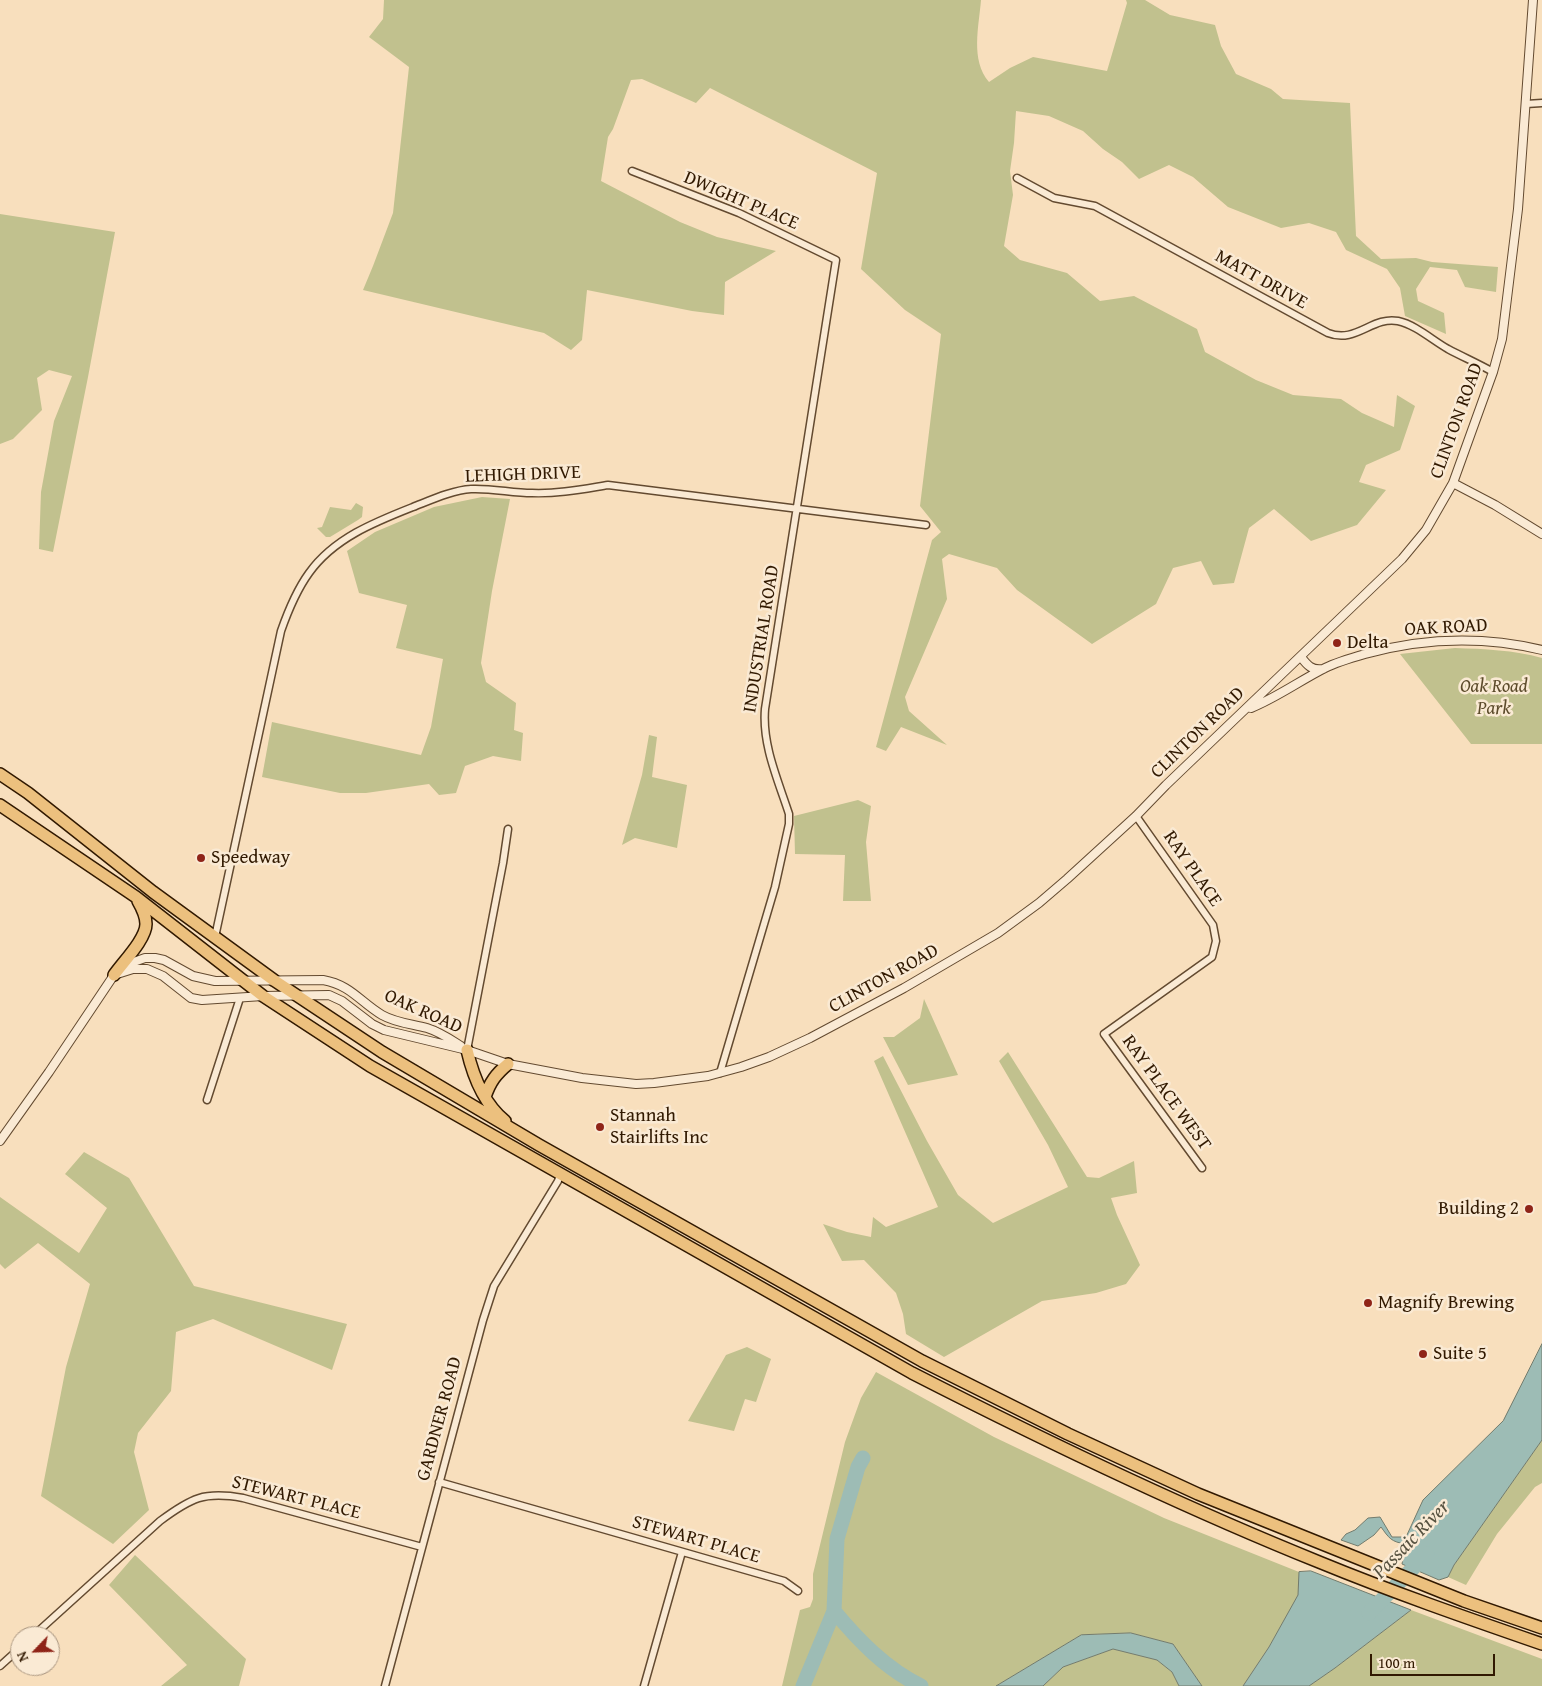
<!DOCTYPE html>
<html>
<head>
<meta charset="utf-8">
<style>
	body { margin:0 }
	#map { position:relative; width:1542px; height:1686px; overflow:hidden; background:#f8dfbd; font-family:"Gentium Book Plus",serif }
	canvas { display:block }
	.north { position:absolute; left:10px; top:1626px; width:50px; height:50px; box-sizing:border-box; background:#faead4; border:1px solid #aa9680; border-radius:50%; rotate:246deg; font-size:14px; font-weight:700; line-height:20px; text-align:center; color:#311901 }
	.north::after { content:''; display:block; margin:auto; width:18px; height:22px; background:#8f2418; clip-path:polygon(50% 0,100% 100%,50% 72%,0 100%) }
	.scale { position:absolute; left:1370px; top:1654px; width:125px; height:22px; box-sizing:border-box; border:2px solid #311901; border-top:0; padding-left:6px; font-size:15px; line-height:18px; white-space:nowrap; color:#311901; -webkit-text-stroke:4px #faead4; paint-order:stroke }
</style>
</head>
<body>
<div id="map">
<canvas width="1542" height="1686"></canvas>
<div class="north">N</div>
<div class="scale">100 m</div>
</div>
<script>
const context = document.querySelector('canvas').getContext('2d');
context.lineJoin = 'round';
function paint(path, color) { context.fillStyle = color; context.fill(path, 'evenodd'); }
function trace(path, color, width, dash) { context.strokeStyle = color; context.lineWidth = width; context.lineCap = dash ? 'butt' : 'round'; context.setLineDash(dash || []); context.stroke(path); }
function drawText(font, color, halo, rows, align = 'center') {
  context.font = font + ' "Gentium Book Plus",serif'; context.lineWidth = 5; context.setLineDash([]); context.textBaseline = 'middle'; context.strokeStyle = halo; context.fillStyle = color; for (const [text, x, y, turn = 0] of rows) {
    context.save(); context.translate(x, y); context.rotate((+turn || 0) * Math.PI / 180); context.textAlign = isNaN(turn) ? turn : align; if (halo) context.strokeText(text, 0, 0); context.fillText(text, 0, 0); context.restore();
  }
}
paint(new Path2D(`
	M384,0H981C979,26 970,60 989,82L1010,68L1033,57L1107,71L1127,3L1126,0H1145L1170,15L1215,25L1221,46L1236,74L1271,89L1283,99L1350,103L1356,236L1381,259L1416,258L1432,262L1498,267L1496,292L1465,287L1457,270L1430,267L1416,289L1418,301L1444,313L1446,334L1405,316L1400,288L1387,269L1346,250L1336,232L1309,223L1281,228L1228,207L1193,177L1169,165L1139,179L1122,162L1103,149L1083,131L1049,116L1016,111L1014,143L1010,171L1013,195L1004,246L1020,260L1067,273L1100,301L1134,296L1197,329L1205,352L1256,380L1293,395L1341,399L1362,413L1394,427L1397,395L1415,406L1400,450L1366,465L1359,482L1386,490L1357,525L1311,541L1274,509L1249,528L1234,583L1213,585L1201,561L1173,568L1156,604L1092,644L1017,590L997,568L949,554L942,559L947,599L905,697L909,711L947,745L901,727L886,751L876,747L932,540L941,532L920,506L941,334L905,310L861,269L877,173L710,88L696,103L642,79L631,80L613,129L608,137L601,181L680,222L717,237L776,251L725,282L724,315L692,311L587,290L582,340L571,350L544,333L363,290L373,266L393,213L409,67L369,37L383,19Z
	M0,214L115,232L88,377L53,552L39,549L41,492L54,421L72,376L49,370L37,378L42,410L13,439L0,444Z
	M482,497L510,499L492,591L481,663L486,682L516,703L514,730L523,733L521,761L493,756L465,766L456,793L439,795L429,784L366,793H340L262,777L272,722L421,755L431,727L443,659L396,648L407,605L359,593L347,551L375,532L434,507Z
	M356,503L363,507L362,517L358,520L330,537H326L317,528L322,527L330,507L351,510Z
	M1455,648C1484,649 1514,650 1542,658V744H1471L1400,654Z
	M649,735L657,737L652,777L687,785L677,848L635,838L622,845L642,775Z
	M858,800L871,806L866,842L871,901H843L845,855L795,854L794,816Z
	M924,999L958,1075L908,1085L883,1037H894L920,1018Z
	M1008,1052L1087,1177L1099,1178L1134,1161L1137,1193L1111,1198L1117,1215L1140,1265L1126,1284L1096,1293L1042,1301L944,1357L906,1334L903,1314L896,1293L864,1260L842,1261L823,1224L847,1232L871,1237L873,1217L886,1227L938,1207L874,1061L883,1056L927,1141L958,1195L993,1223L1068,1187L1048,1145L999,1061Z
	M84,1152L129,1178L194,1286L347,1324L332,1370L213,1319L176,1332L171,1391L138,1433L134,1452L149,1510L113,1544L41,1496L66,1367L90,1284L38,1243L5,1269L0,1264V1197L79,1253L107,1208L65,1174Z
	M747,1347L771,1359L756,1402L745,1399L734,1431L688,1421L726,1355Z
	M876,1372L994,1437L1164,1518L1299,1572V1595L1269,1647L1243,1686H1202L1173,1644L1131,1633L1081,1635L996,1686H782L800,1610L810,1607L813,1599V1574L845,1442L861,1398Z
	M1542,1440V1483L1535,1487L1497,1534L1466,1585L1448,1577L1454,1565Z
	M135,1555L246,1659L239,1686H161L187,1665L109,1585Z
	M1411,1610L1542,1659V1686H1309L1335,1668Z
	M1113,1649L1157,1660L1172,1672L1179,1686H1043L1063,1667Z`), '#c1c18e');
const water = new Path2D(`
	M1542,1344V1440L1454,1565L1448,1577L1439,1580L1402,1564L1406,1544C1391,1542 1389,1538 1381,1527L1374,1535L1358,1546L1341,1540L1346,1534L1355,1530L1368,1518L1380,1517L1392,1537H1406L1423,1500L1503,1421Z
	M1311,1571L1411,1610L1335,1668L1309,1686H1243L1269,1647L1298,1595L1299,1572Z
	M1131,1633L1173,1644L1202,1686H1179L1172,1672L1157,1660L1113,1649L1063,1667L1043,1686H996L1081,1635Z`);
paint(water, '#9dbcb5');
trace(water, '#727b6d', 1);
trace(new Path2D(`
	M834,1611L837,1539L858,1467L863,1458
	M1369,1613L1427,1554
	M803,1686L834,1611C859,1641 886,1669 921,1686`), '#9dbcb5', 15);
const minor = new Path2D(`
	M1526,104L1542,103
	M632,171L739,213L836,260L765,709C762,745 778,780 789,814V824L775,887L720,1073
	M1017,178L1054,198L1095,206L1328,333C1356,344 1372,316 1398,321C1416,325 1432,340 1448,349C1463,357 1479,364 1493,372
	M1136,816L1213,925L1216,941L1212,957L1104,1034L1202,1168
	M215,937L281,631C288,611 296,591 309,573C334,538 375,522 413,507C431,500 453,490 471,489C492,488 512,493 532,493C558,494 583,489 608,485L926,525
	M467,1050L503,863L508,829
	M207,1100L240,998
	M439,1482L784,1581L798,1591
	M33,1636L160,1521C191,1498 204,1491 243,1498L422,1547
	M0,1666L20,1648
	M385,1686L483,1320L494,1286L558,1181L560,1174
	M644,1686L682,1552`);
const tertiary = new Path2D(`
	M1453,483L1495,505L1542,534
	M1301,657C1307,665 1312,671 1323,669
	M1251,708C1276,698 1301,680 1325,668C1337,662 1351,658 1365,654C1423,638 1483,636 1542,650
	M114,975L133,969H147L163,976L191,998L202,1000L263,996L329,995L342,1001L372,1024L384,1030L467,1050L508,1064L582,1078L636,1084L654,1083L708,1076L741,1067L769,1057L810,1038L904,988L998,933L1039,903L1067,879L1136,816L1166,785L1402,559L1426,530L1453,483L1493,372L1502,339L1518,209L1533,0
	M0,1141L49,1072L114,975L131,963L145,958H155L164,960L193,976L215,981L323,980C351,985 360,1002 382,1015C396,1023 412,1024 427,1028C440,1032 450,1039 461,1046`);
const trunk = new Path2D(`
	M0,774L28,793L153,892L275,981L382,1052L539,1145L922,1361L1068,1434L1198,1494L1464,1601L1542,1628
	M0,805L136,897L263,996L370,1066L912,1373C1045,1441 1180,1506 1319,1562C1392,1592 1467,1618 1542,1644
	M114,975C123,962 146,939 146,924C146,915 142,908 138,901
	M467,1050C473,1076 484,1104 505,1121
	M485,1097C490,1082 496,1074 508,1064`);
trace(minor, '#634a30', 9);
trace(tertiary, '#634a30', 10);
trace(trunk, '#311901', 14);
trace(minor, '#faead4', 6);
trace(tertiary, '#faead4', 8);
trace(trunk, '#ecc07e', 11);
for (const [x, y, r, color] of [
	[1337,643,5,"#8f2418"],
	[201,858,5,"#8f2418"],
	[600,1127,5,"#8f2418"],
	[1529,1209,5,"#8f2418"],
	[1368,1303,5,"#8f2418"],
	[1423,1354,5,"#8f2418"]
]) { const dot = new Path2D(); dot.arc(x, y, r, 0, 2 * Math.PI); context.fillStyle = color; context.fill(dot); trace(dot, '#faead4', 2); }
drawText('19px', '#311901', '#faead4', [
	["DWIGHT PLACE",741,201,23],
	["MATT DRIVE",1261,280,29],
	["CLINTON ROAD",1457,421,-70],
	["LEHIGH DRIVE",523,475,-2],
	["OAK ROAD",1446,628,-3],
	["INDUSTRIAL ROAD",762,639,-81],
	["CLINTON ROAD",1198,733,-44],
	["RAY PLACE",1192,869,55],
	["CLINTON ROAD",884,979,-29],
	["OAK ROAD",423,1012,24],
	["RAY PLACE WEST",1166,1093,54],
	["GARDNER ROAD",440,1419,-75],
	["STEWART PLACE",296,1498,14],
	["STEWART PLACE",696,1540,16]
]);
drawText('19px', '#311901', '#faead4', [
	["Delta",1347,643],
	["Speedway",211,858],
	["Stannah",610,1116],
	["Stairlifts Inc",610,1138],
	["Building 2",1519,1209,"right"],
	["Magnify Brewing",1378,1303],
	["Suite 5",1433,1354]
], 'left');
drawText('italic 19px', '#5c4b2b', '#faead4', [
	["Oak Road",1494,687],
	["Park",1494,709]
]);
drawText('italic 20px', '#575240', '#faead4', [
	["Passaic River",1412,1540,-46]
]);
</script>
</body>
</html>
